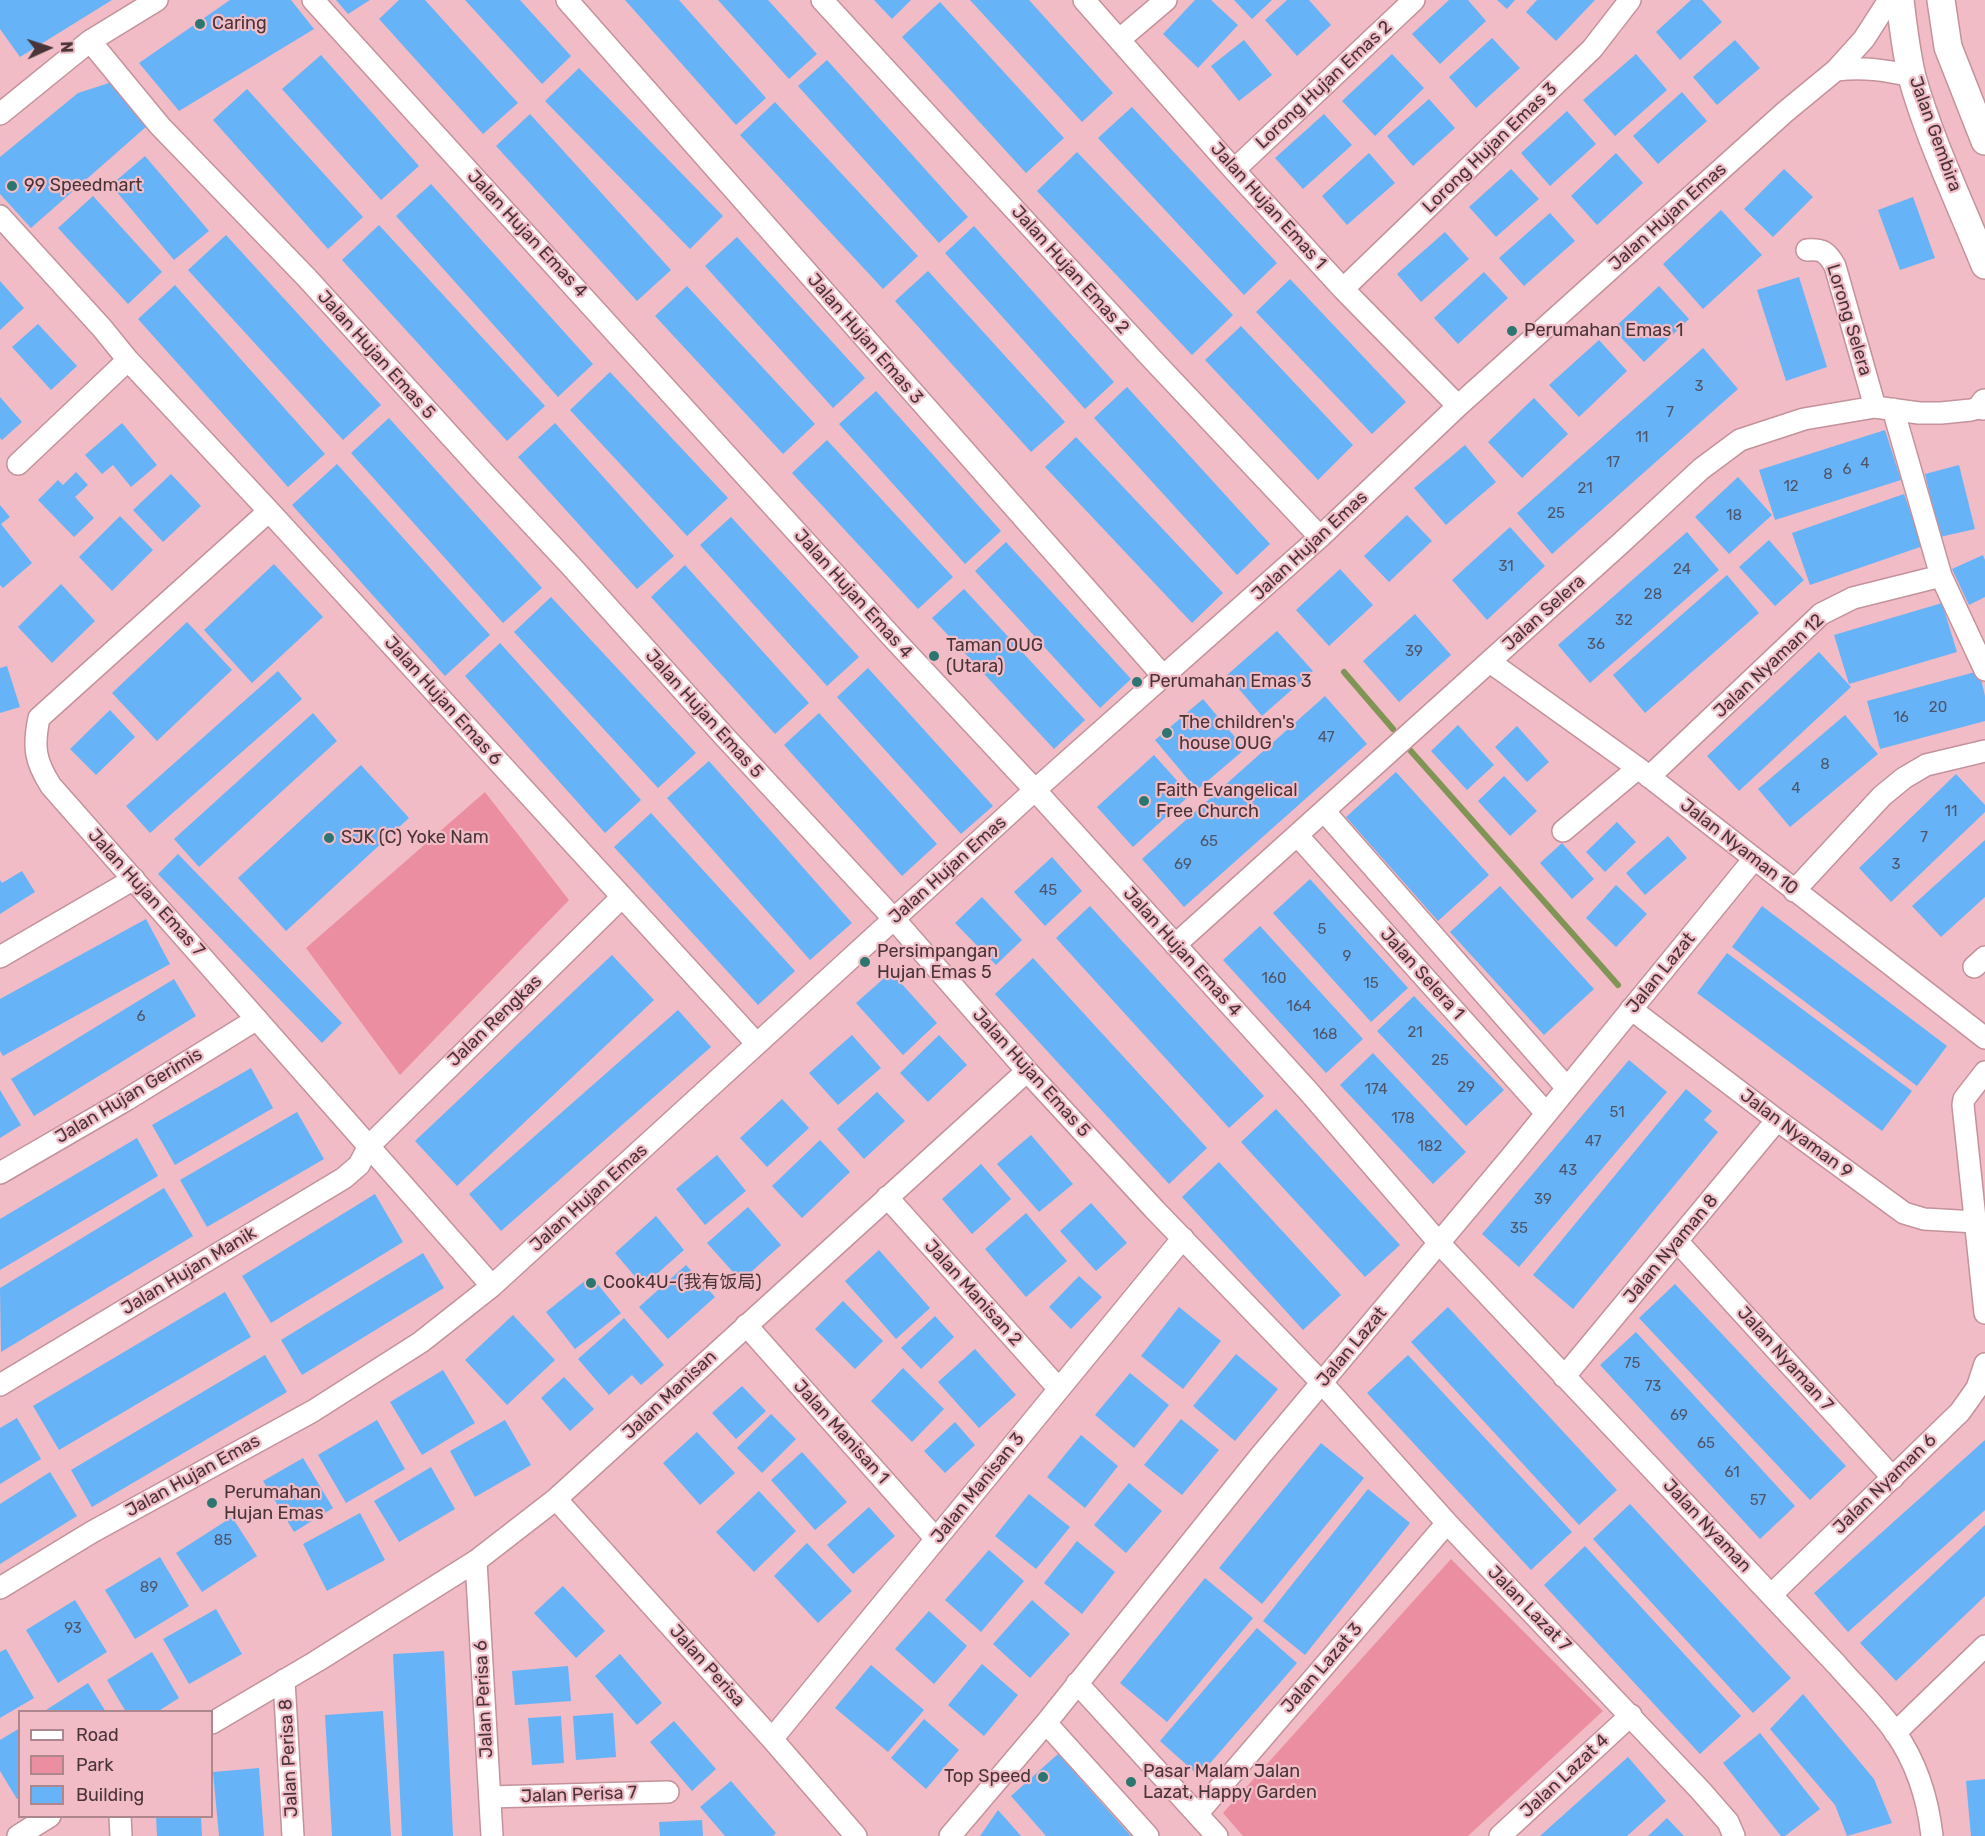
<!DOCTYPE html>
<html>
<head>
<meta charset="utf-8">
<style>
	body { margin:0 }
	#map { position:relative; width:1985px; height:1836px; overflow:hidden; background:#f1bcc5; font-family:Rubik,sans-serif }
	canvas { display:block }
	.legend { position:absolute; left:18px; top:1710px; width:195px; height:108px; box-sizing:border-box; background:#f1bcc5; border:2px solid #ae868d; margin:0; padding:8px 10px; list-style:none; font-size:18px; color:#493438 }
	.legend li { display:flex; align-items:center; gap:12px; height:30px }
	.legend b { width:30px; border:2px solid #ae868d }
	.north { position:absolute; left:18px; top:18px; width:60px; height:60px; -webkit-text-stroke:4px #f1bcc5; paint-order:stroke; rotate:87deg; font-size:16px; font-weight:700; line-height:24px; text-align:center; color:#493438 }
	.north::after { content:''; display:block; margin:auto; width:21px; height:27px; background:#493438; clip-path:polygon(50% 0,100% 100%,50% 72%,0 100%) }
</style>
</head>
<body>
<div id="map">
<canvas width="1985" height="1836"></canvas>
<ul class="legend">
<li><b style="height:8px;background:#fff"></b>Road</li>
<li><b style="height:16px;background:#ec8ea1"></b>Park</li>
<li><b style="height:16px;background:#66b3f8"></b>Building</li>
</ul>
<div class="north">N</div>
</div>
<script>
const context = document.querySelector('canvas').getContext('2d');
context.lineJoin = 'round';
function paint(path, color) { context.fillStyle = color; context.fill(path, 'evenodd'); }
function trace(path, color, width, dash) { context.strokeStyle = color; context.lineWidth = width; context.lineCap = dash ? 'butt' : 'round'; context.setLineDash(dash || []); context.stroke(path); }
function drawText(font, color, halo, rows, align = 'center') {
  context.font = font + ' Rubik,"Noto Sans SC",sans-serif'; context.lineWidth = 4.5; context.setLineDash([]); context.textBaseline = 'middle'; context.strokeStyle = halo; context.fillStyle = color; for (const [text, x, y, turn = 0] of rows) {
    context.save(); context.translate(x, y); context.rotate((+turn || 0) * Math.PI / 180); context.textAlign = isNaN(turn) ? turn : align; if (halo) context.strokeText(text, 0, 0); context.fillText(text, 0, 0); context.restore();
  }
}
paint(new Path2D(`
	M485,792L569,900L400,1075L306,948Z
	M1451,1559L1603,1711L1468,1836H1243L1223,1813Z`), '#ec8ea1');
trace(new Path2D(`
	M1344,672L1393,729
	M1410,750L1618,985`), '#809455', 6);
paint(new Path2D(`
	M0,0H112L20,57L0,29Z
	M230,0H291L314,29L179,111L139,63Z
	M336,0H370L348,14Z
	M399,0H425L518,103L483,134L379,19Z
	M465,0H520L571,56L542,84Z
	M625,0H679L766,98L736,125Z
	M718,0H768L817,54L789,79Z
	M874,0H911L892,19Z
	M970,0H1029L1113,93L1082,122Z
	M1195,0H1211L1238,25L1198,68L1163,34Z
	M1234,0H1272L1252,19Z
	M1287,0H1309L1331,25L1297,56L1265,20Z
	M1449,0H1468L1486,21L1440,64L1412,34Z
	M1497,0H1515L1507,9Z
	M1537,0H1595L1556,41L1526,12Z
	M1691,0H1702L1722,22L1680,60L1656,32Z
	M940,2L1064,138L1026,173L902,37Z
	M1492,38L1520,68L1476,108L1449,77Z
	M1244,40L1272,75L1239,101L1211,66Z
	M1735,40L1760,68L1717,105L1693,77Z
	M1392,54L1424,88L1375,136L1342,101Z
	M1636,54L1667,90L1615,136L1583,100Z
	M321,55L419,166L381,200L282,89Z
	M827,60L968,217L939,243L798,86Z
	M579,68L723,216L690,249L545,101Z
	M109,83L147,126L31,228L0,194V157L78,93Z
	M247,89L363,217L328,249L213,120Z
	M1682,92L1707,121L1658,164L1633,136Z
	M1429,99L1455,128L1413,166L1387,136Z
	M775,102L918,256L883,289L740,135Z
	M1132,107L1277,263L1244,295L1098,138Z
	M1567,111L1596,144L1550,186L1521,153Z
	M530,114L671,270L637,301L496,146Z
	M1324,114L1352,145L1303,189L1275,158Z
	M1077,152L1233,315L1192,355L1037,191Z
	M1369,153L1395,183L1347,225L1322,196Z
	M1616,153L1643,183L1597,225L1571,196Z
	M145,156L209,231L174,260L111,185Z
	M1511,169L1539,199L1496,237L1469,207Z
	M1784,169L1813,197L1773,237L1744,209Z
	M431,184L593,364L558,397L396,216Z
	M93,196L162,272L128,304L58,228Z
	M1913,197L1935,258L1900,270L1878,210Z
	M1721,210L1762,255L1703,309L1663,264Z
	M1550,213L1575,241L1524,286L1499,258Z
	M379,225L545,406L507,441L342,260Z
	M974,226L1114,382L1085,409L945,253Z
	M1445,232L1469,259L1421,302L1397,274Z
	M226,235L381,405L343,440L188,270Z
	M737,237L865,378L833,408L705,266Z
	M928,271L1065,422L1031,452L895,301Z
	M1484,272L1508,298L1458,344L1434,318Z
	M1799,277L1827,367L1786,381L1757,290Z
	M1290,279L1406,402L1372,434L1256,312Z
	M0,281L24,308L0,330Z
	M175,285L325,454L288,487L138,319Z
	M687,286L815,424L783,454L655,316Z
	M1659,286L1689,319L1644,362L1613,329Z
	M38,324L77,366L51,390L12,347Z
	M1241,326L1353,445L1318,480L1205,360Z
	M1599,340L1627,371L1579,417L1549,385Z
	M1703,348L1738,389L1552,554L1517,513Z
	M610,372L728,498L687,536L570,410Z
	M1127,387L1270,544L1237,575L1094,418Z
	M876,391L1001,531L965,564L839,424Z
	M0,397L22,422L2,440L0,438Z
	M1534,398L1568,434L1522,478L1488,442Z
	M389,418L542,588L503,623L351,453Z
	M122,423L157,465L131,487L113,465L102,474L85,455Z
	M555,423L674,556L637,589L518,457Z
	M1885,430L1901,480L1775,520L1759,470Z
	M1076,437L1223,593L1192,623L1045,467Z
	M827,440L953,577L918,609L792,473Z
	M1465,445L1496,482L1446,525L1414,488Z
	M337,464L490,635L445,676L292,505Z
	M1959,465L1975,529L1940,537L1925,474Z
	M76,472L88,485L75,497L94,518L74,537L38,500L58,480L63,485Z
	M171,474L201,506L163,542L133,510Z
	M1738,477L1772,515L1729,554L1695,517Z
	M1904,494L1923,546L1810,585L1792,533Z
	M0,505L10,517L1,524L32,563L3,588L0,585Z
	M1407,515L1432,541L1389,582L1364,556Z
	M120,516L153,550L112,591L79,557Z
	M731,517L859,657L827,686L700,545Z
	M1510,527L1545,566L1487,620L1452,580Z
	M1687,532L1719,570L1590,683L1558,645Z
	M1769,540L1804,580L1775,606L1739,567Z
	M1006,542L1131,679L1100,708L975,571Z
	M1983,555L1985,560V597L1969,605L1952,569Z
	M274,564L323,617L252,683L204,630Z
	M685,565L809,703L775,734L651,597Z
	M1340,569L1373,605L1329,646L1296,610Z
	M1727,575L1759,613L1645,713L1613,675Z
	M61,584L95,621L52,663L18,627Z
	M964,589L1085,720L1054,749L932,618Z
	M551,597L696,753L658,788L514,632Z
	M1942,603L1957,652L1849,684L1834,635Z
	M1415,614L1451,655L1399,702L1363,661Z
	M187,622L232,670L157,741L112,693Z
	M1277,631L1313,671L1262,716L1227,675Z
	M500,643L641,800L605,833L465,676Z
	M1819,652L1851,687L1739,791L1707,756Z
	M7,666L20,707L0,713V668Z
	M868,668L993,806L961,834L837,697Z
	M278,671L302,699L150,833L126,806Z
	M1979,671L1985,696V721L1880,749L1867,701Z
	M1325,696L1367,744L1184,907L1142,859Z
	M1203,699L1245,749L1197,790L1155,740Z
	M110,710L135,737L96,775L70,749Z
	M313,713L337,741L199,867L174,839Z
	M819,713L937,844L902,876L784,745Z
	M1845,715L1878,754L1790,827L1758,789Z
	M1458,725L1494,765L1467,790L1431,751Z
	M1517,726L1549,762L1527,782L1495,747Z
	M1154,755L1190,795L1133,847L1097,807Z
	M709,761L852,923L810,960L667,798Z
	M361,765L409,818L286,931L238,878Z
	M1396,772L1489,875L1438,921L1346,817Z
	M1956,774L1985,805V812L1891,902L1859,868Z
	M1504,776L1537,811L1510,836L1478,801Z
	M651,813L795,971L758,1005L614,847Z
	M1617,822L1636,842L1605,872L1586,852Z
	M1668,836L1687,858L1645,895L1626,873Z
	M1985,840V897L1941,937L1912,906Z
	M1562,843L1594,879L1572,899L1540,863Z
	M178,854L342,1023L322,1043L158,874Z
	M1052,857L1082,891L1045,926L1014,892Z
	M22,871L35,892L0,914V880L2,883Z
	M1310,879L1408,988L1371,1022L1273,913Z
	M1616,885L1647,914L1616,947L1586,918Z
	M1500,886L1594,989L1544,1035L1450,932Z
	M982,897L1022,940L996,965L955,923Z
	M1090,906L1264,1096L1229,1128L1056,938Z
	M1762,906L1947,1046L1917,1086L1732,947Z
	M146,919L170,964L3,1056L0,1051V999Z
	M1260,926L1363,1039L1326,1073L1223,960Z
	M1727,953L1912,1091L1882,1131L1697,993Z
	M612,955L654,1000L457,1186L415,1141Z
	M1033,958L1207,1148L1169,1184L995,994Z
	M891,972L937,1023L903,1055L856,1003Z
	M174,979L196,1016L34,1116L11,1079Z
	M1414,996L1504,1090L1466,1126L1377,1031Z
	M678,1010L711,1047L501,1231L469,1194Z
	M852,1035L881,1068L838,1105L809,1073Z
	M939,1035L967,1065L928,1102L900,1073Z
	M1373,1053L1466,1152L1433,1184L1340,1085Z
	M1629,1060L1667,1092L1519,1267L1482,1234Z
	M251,1068L273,1108L175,1165L152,1125Z
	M1686,1089L1712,1111L1704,1120L1718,1132L1573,1309L1533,1275Z
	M0,1090L21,1125L0,1138Z
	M877,1092L905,1121L864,1159L837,1129Z
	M782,1099L809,1128L767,1167L740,1138Z
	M1276,1109L1400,1245L1365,1277L1241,1142Z
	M297,1112L324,1159L207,1227L180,1180Z
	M1031,1135L1073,1184L1039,1212L997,1164Z
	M137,1138L158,1176L0,1270V1219Z
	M820,1140L850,1172L802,1218L772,1186Z
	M717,1155L746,1191L705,1225L676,1189Z
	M1219,1162L1341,1295L1303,1330L1182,1197Z
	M981,1164L1011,1199L972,1234L942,1199Z
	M164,1188L193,1236L1,1352L0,1288Z
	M375,1194L403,1242L271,1323L242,1276Z
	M1091,1203L1127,1243L1096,1271L1060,1231Z
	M748,1207L781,1245L741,1281L707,1243Z
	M1026,1213L1067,1261L1026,1297L985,1249Z
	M656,1216L684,1250L643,1286L615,1253Z
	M879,1250L930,1308L896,1339L845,1281Z
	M423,1253L444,1288L302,1375L281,1340Z
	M686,1265L715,1297L668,1339L639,1307Z
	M591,1276L621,1313L575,1349L546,1312Z
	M1079,1276L1102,1297L1071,1329L1049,1307Z
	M1675,1284L1846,1466L1810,1500L1639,1318Z
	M225,1292L251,1337L59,1450L33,1406Z
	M843,1301L883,1341L855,1369L815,1329Z
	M1179,1307L1221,1341L1183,1389L1141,1356Z
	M1448,1307L1617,1490L1579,1525L1411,1342Z
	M513,1315L555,1360L507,1405L465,1360Z
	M935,1316L954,1337L921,1369L901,1348Z
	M624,1318L664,1365L641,1385L632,1375L609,1395L578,1359Z
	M1636,1332L1795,1506L1760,1539L1600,1365Z
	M975,1349L1016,1395L979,1428L938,1382Z
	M1236,1354L1278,1389L1235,1441L1193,1406Z
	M265,1355L287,1392L92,1507L71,1470Z
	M1408,1355L1572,1532L1531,1570L1367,1393Z
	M903,1368L944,1409L912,1442L871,1401Z
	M443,1370L475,1423L422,1455L390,1402Z
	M1130,1373L1169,1405L1134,1448L1095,1415Z
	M564,1377L594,1409L570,1431L541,1398Z
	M742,1386L766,1411L736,1439L712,1413Z
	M771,1414L796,1439L762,1473L737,1448Z
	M17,1418L41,1459L0,1484V1428Z
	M1181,1419L1219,1450L1182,1495L1144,1465Z
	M377,1420L405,1469L346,1503L318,1455Z
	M505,1420L531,1465L475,1497L450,1451Z
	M955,1422L975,1445L945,1473L924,1451Z
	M697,1432L735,1473L700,1505L663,1463Z
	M1081,1435L1118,1466L1085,1508L1047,1477Z
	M1985,1440V1510L1848,1632L1814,1593Z
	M1321,1443L1364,1478L1262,1604L1219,1568Z
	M802,1452L847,1502L815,1530L771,1480Z
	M303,1458L333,1508L294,1532L263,1481Z
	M431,1467L455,1509L399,1542L374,1501Z
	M50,1472L77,1516L0,1564V1504Z
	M1129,1483L1162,1511L1126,1553L1094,1525Z
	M1368,1489L1410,1523L1305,1655L1263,1621Z
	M759,1491L796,1531L754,1572L716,1532Z
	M1029,1494L1070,1527L1036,1569L995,1536Z
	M1630,1504L1791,1678L1753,1713L1593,1539Z
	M869,1507L895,1536L853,1574L827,1545Z
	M360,1513L385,1560L327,1591L303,1544Z
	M232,1517L257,1556L202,1592L176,1553Z
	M1985,1525V1596L1896,1681L1860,1643Z
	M1077,1541L1115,1572L1082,1614L1044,1583Z
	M807,1543L852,1591L818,1623L774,1576Z
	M1585,1546L1741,1716L1700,1754L1544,1585Z
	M989,1550L1024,1581L981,1632L945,1600Z
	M160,1557L189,1606L135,1639L105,1590Z
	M1205,1578L1253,1618L1167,1722L1120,1683Z
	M563,1586L605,1631L576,1658L534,1613Z
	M75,1600L107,1652L58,1683L26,1630Z
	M1032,1600L1070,1634L1030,1678L993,1644Z
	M216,1609L242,1654L189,1684L163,1639Z
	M929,1611L967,1646L934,1684L895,1649Z
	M1257,1628L1297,1663L1199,1776L1160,1741Z
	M6,1649L34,1698L0,1718V1652Z
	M444,1651L453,1836H402L393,1654Z
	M152,1652L179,1698L157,1712H126L107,1680Z
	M620,1654L662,1703L637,1725L595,1676Z
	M982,1664L1018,1695L984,1736L948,1705Z
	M871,1665L924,1710L888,1752L835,1708Z
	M568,1666L571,1701L515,1705L512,1671Z
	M88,1683L106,1712H43Z
	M1803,1694L1874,1779L1892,1823L1847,1836L1835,1805L1770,1729Z
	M383,1711L391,1836H332L325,1715Z
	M613,1713L616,1757L576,1760L573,1716Z
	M561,1716L564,1763L532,1765L528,1718Z
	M924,1719L959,1750L926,1789L891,1758Z
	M674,1721L716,1769L692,1791L650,1742Z
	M20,1728V1798L17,1799L0,1771V1740Z
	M1760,1733L1820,1809L1785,1836H1781L1723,1763Z
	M1058,1754L1131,1836H1046L1011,1796Z
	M1628,1757L1666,1801L1627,1836H1540Z
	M259,1768L264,1836H219L213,1772Z
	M1985,1779V1836H1971L1966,1781Z
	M731,1781L776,1833L773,1836H725L700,1807Z
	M998,1810L1021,1836H980Z
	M156,1816H201L202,1836H157Z
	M1667,1818L1684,1836H1648Z
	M702,1820L703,1836H660L659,1822Z`), '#66b3f8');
const minor = new Path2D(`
	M313,0L892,637L1035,790L1309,1092L1439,1243L1837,1665C1856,1687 1878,1708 1895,1732C1916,1762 1928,1800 1932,1836
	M567,0L1164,677
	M822,0L1152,359L1320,537
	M1084,0L1234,170L1343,289L1458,406
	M1120,39L1166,0
	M90,41L160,126L307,278L484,473L571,566L723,735L894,919L1027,1071L1155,1210L1322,1383L1447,1523L1701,1791L1728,1822L1734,1836
	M1836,70C1865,67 1884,70 1912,76
	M0,114L90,41L157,0
	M1234,170L1414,0
	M0,216L102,328L128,360L269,511L757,1044
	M1807,250C1823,249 1827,252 1835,266L1875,407
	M1343,289L1592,49L1630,0
	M1893,409L1941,576L1985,670
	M18,464L128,360
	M269,511L39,718C33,747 35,761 51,786L492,1286
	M1490,662L1638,768L1985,1038
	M1649,777L1821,614L1853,598L1941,576
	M1324,811L1567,1088
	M1563,831L1638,768
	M1297,835L1546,1113
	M1794,891L1882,796L1904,778L1926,765L1985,751
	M1175,945L1620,544L1701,469L1740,440L1804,419L1875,407L1919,413H1941L1971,410L1985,406
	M0,957L134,879
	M1974,967L1985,957
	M1631,1009L1777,1120L1904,1213L1924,1219L1976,1222
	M1985,1072L1964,1099L1963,1105L1985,1313
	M0,1173L126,1100L257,1019
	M887,1197L1059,1389
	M1677,1241L1893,1478
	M746,1325L936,1539
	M1564,1377L1777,1120
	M0,1385L344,1178L359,1165L369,1146L622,897
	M556,1499L772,1739L856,1836
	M476,1561L492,1836
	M0,1588L92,1532L313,1411L421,1342L492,1286L1035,790L1320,537L1458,406L1785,112L1836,70L1864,39L1889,0
	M1771,1595L1960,1412L1977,1388L1985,1364
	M284,1680L293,1836
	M1077,1683L1217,1836
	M212,1723L317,1661L476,1561L556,1499L1027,1071
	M1046,1723L1148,1836
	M1895,1733L1985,1646
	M772,1739L1183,1238
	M490,1797L668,1792
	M1198,1813L1447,1523
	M120,1816L121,1836
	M18,1836L50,1816
	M950,1836L1046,1723L1261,1455L1511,1157L1754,859
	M1500,1836L1631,1715`);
const major = new Path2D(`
	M1900,0C1903,26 1906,52 1912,77C1930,141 1960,203 1985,265
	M1941,0L1948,47L1985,141
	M1983,406L1985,403`);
trace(minor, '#c4929a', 24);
trace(major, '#c4929a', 30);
trace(minor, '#fff', 21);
trace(major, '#fff', 27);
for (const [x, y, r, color] of [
	[200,24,6,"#2d756f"],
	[12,186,6,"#2d756f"],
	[1512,331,6,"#2d756f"],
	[934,656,6,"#2d756f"],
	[1137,682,6,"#2d756f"],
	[1167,733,6,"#2d756f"],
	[1144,801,6,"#2d756f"],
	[329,838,6,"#2d756f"],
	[865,962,6,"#2d756f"],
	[591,1283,6,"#2d756f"],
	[212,1503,6,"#2d756f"],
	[1043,1777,6,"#2d756f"],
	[1131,1782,6,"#2d756f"]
]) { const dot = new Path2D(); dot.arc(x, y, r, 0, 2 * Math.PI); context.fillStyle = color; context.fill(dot); trace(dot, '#f1bcc5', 2); }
drawText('15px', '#505468', null, [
	["3",1699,387],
	["7",1670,413],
	["11",1642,438],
	["17",1613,463],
	["4",1865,464],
	["6",1847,470],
	["8",1828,475],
	["12",1791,487],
	["21",1585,489],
	["25",1556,514],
	["18",1734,516],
	["31",1506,567],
	["24",1682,570],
	["28",1653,595],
	["32",1624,621],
	["36",1596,645],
	["39",1414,652],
	["20",1938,708],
	["16",1901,718],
	["47",1326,738],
	["8",1825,765],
	["4",1796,789],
	["11",1951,812],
	["7",1924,838],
	["65",1209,842],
	["69",1183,865],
	["3",1896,865],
	["45",1048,891],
	["5",1322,930],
	["9",1347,957],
	["160",1274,979],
	["15",1371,984],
	["164",1299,1007],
	["6",141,1017],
	["21",1415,1033],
	["168",1325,1035],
	["25",1440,1061],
	["29",1466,1088],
	["174",1376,1090],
	["51",1617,1113],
	["178",1403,1119],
	["47",1593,1142],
	["182",1430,1147],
	["43",1568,1171],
	["39",1543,1200],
	["35",1519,1229],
	["75",1632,1364],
	["73",1653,1387],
	["69",1679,1416],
	["65",1706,1444],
	["61",1732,1473],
	["57",1758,1501],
	["85",223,1541],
	["89",149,1588],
	["93",73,1629]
]);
drawText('18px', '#493438', '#f1bcc5', [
	["Caring",212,24],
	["99 Speedmart",24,186],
	["Perumahan Emas 1",1524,331],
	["Taman OUG",946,646],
	["(Utara)",946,667],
	["Perumahan Emas 3",1149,682],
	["The children's",1179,723],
	["house OUG",1179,744],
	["Faith Evangelical",1156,791],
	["Free Church",1156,812],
	["SJK (C) Yoke Nam",341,838],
	["Persimpangan",877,952],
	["Hujan Emas 5",877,973],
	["Cook4U-(我有饭局)",603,1283],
	["Perumahan",224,1493],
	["Hujan Emas",224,1514],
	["Pasar Malam Jalan",1143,1772],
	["Lazat, Happy Garden",1143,1793],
	["Top Speed",1031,1777,"right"]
], 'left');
drawText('18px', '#493438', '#f1bcc5', [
	["Lorong Hujan Emas 2",1324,85,-43],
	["Jalan Gembira",1935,134,70],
	["Lorong Hujan Emas 3",1490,148,-44],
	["Jalan Hujan Emas 1",1268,206,48],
	["Jalan Hujan Emas",1668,217,-42],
	["Jalan Hujan Emas 4",527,234,47],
	["Jalan Hujan Emas 2",1070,270,48],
	["Lorong Selera",1849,320,73],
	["Jalan Hujan Emas 3",865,339,49],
	["Jalan Hujan Emas 5",376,355,48],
	["Jalan Hujan Emas",1310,546,-43],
	["Jalan Hujan Emas 4",853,594,48],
	["Jalan Selera",1544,613,-42],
	["Jalan Nyaman 12",1769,666,-43],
	["Jalan Hujan Emas 6",443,701,48],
	["Jalan Hujan Emas 5",704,714,48],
	["Jalan Nyaman 10",1739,847,38],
	["Jalan Hujan Emas",948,870,-42],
	["Jalan Hujan Emas 7",146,893,48],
	["Jalan Hujan Emas 4",1182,952,48],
	["Jalan Lazat",1661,973,-51],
	["Jalan Selera 1",1422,974,48],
	["Jalan Rengkas",495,1021,-44],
	["Jalan Hujan Emas 5",1031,1073,48],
	["Jalan Hujan Gerimis",129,1096,-31],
	["Jalan Nyaman 9",1796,1134,37],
	["Jalan Hujan Emas",589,1198,-42],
	["Jalan Nyaman 8",1671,1249,-50],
	["Jalan Hujan Manik",189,1271,-31],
	["Jalan Manisan 2",973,1293,48],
	["Jalan Lazat",1352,1347,-50],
	["Jalan Nyaman 7",1785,1359,48],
	["Jalan Manisan",670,1395,-43],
	["Jalan Manisan 1",841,1432,48],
	["Jalan Hujan Emas",193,1476,-29],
	["Jalan Nyaman 6",1885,1484,-44],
	["Jalan Manisan 3",978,1488,-51],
	["Jalan Nyaman",1707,1526,47],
	["Jalan Lazat 7",1529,1609,46],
	["Jalan Perisa",707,1666,48],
	["Jalan Lazat 3",1322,1668,-49],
	["Jalan Perisa 6",484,1699,-93],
	["Jalan Perisa 8",289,1758,-93],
	["Jalan Lazat 4",1565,1776,-43],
	["Jalan Perisa 7",579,1795,-2]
]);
</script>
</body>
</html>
